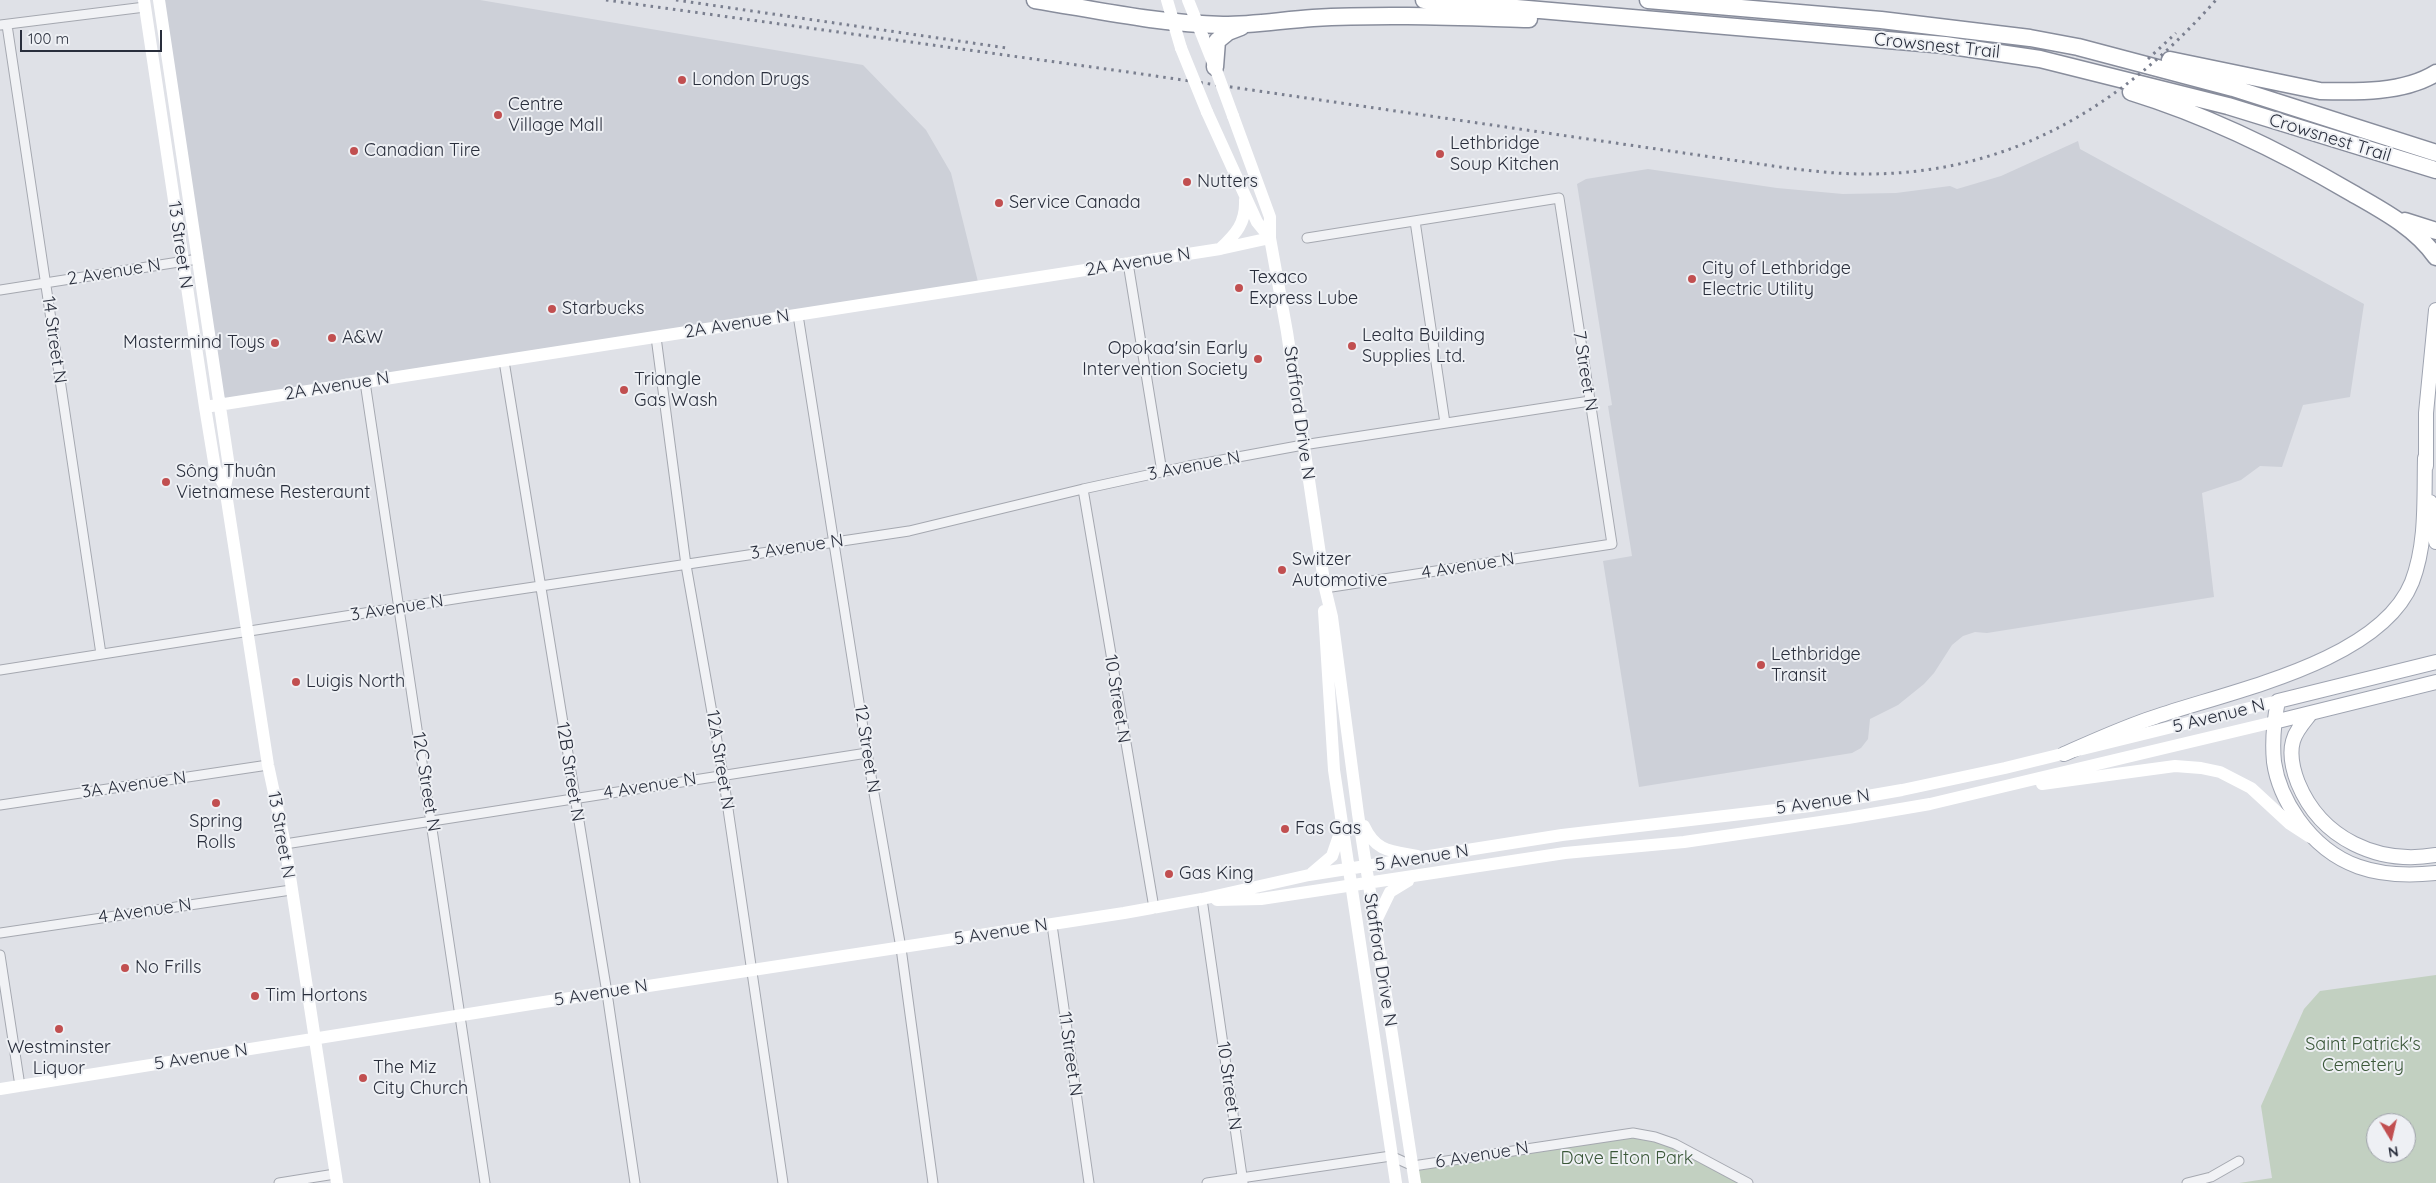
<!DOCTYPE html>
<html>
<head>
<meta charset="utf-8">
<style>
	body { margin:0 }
	#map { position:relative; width:2436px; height:1183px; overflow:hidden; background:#dfe1e7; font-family:Quicksand,sans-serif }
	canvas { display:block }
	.north { position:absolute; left:2366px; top:1113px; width:50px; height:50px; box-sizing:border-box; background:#eef0f4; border:1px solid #9fa2aa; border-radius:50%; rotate:171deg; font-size:14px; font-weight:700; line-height:20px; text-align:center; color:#292e3c }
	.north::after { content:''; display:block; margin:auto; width:18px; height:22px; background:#c14f50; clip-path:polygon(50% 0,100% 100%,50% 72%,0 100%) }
	.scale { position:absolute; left:20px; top:30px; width:142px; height:22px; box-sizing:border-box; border:2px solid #292e3c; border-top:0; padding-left:6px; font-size:15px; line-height:18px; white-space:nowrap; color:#292e3c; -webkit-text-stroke:4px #eef0f4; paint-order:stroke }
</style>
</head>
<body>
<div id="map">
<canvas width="2436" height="1183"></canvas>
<div class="north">N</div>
<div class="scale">100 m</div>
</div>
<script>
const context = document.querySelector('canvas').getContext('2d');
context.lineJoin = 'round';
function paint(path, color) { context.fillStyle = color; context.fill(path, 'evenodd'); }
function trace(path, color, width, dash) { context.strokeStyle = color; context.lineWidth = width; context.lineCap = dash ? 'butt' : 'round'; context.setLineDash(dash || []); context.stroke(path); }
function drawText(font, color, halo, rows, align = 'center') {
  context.font = font + ' Quicksand,sans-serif'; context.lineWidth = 4; context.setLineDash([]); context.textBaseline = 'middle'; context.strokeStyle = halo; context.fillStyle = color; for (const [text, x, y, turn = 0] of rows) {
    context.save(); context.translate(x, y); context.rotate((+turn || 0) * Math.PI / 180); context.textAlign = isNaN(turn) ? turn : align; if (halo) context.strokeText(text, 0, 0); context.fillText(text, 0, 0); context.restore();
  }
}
paint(new Path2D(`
	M159,0H480L863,65L926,130L951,173L979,286L222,403Z
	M2078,141L2080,149L2364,304L2350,397L2303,405L2282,467L2260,466L2241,480L2202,493L2214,597L1987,633L1975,632L1963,636L1952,645L1934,673L1924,684L1898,705L1870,719L1868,739L1861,748L1852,753L1639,787L1603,561L1632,556L1608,406L1612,405L1577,184L1586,179L1648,169L1777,188L1843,194L1896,193L1950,186L1957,189L2001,176Z`), '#cdd0d8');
paint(new Path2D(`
	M2436,975V1183H2239L2272,1178L2261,1106L2304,1009L2320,991ZM2376,1123H2406V1153H2376Z
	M1610,1135L1655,1137L1748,1183H1415L1413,1166Z`), '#c2d0c1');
const street = new Path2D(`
	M0,25L145,7
	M7,25L101,654
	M1415,221L1445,423
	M1307,238L1559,198L1612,544L1325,588
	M1128,263L1162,472
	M0,290L198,259
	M798,315L867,753L901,948L933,1183
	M656,337L686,565L723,775L783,1183
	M504,361L607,993L635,1183
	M365,382L485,1183
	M1083,489L1154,908
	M0,670L467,597L909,531L1083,489L1189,466L1303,445L1590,401
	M0,805L268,765
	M285,844L867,753
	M1202,899L1243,1183
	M1052,925L1089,1183
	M0,933L291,890
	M0,955L20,1086
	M279,1183L335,1174
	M1207,1183L1391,1156L1413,1166L1633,1133L1655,1137L1675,1144L1748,1183
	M2187,1183L2211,1177L2239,1161`);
const primary = new Path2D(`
	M2426,466V413L2436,310
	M2430,502L2436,542
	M2436,662L2278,701C2274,721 2272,742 2274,762C2277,783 2286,802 2298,819C2333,868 2378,879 2436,873
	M2311,713C2304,722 2296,730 2293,741C2289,755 2293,770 2298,783C2321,839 2378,865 2436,855
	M2274,722L2436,682
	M2064,754C2094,741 2124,727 2155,717C2230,691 2380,662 2412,582C2427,543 2424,499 2425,458`);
const highway = new Path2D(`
	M1035,0C1097,10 1160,24 1223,25C1253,25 1283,20 1313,18C1385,14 1457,17 1529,19
	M1424,0L1945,45L2040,59L2228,106L2436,170
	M1648,0L1881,20L2030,38L2078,47L2233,88L2436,153
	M2170,60L2320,91C2357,92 2404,93 2436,73
	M1215,67L1217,41L1228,32L1241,27
	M2131,92C2209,116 2282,152 2352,193C2382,210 2416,228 2436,257
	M2405,221L2436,231`);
trace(street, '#a5a8b0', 11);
trace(primary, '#9fa4b1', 16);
trace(highway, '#888d9c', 19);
trace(street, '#f1f2f5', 9);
trace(new Path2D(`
	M144,0L205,407L215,468L225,487L268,765L285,844L337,1183
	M159,0L229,467L225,487
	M1167,0L1181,48
	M1188,0L1214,65
	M1207,112L1257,222L1270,238
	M1233,116L1270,217V238L1287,332L1325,588L1332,617L1358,814L1415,1183
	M1220,249C1236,234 1246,223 1245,200
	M205,407L1220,249L1270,238
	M1324,611L1334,770L1396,1183
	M2042,784L2175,766L2201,768L2220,772L2251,788L2290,824L2310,837
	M1364,826C1376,852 1391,851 1417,856
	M1312,873L1332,856L1342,827
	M1217,900L1261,899L1565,853L1684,842L1848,818L1930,804L2274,722
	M1374,925L1390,892L1408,881
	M0,1089L531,1004L1124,913L1202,899L1309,875L1562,835L1810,806L1902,790L2005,768L2278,701`), '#fff', 12);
trace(primary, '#fff', 14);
trace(highway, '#fff', 16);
trace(new Path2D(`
	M606,0L1128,72L1787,168C1812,171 1838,174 1863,174C2009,175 2121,107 2216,0
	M676,0L1007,48
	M2148,59L2176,33`), '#7a7f8f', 3, [2.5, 5]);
trace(new Path2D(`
	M1181,48L1207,112
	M1215,67L1233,116`), '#fff', 12);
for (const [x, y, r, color] of [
	[682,80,5,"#c14f50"],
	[498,115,5,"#c14f50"],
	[354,151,5,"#c14f50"],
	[1440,154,5,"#c14f50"],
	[1187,182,5,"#c14f50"],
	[999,203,5,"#c14f50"],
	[1692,279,5,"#c14f50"],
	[1239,288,5,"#c14f50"],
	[552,309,5,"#c14f50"],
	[332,338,5,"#c14f50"],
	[275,343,5,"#c14f50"],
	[1352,346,5,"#c14f50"],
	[1258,359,5,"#c14f50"],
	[624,390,5,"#c14f50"],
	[166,482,5,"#c14f50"],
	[1282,570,5,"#c14f50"],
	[1761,665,5,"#c14f50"],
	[296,682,5,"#c14f50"],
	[216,803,5,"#c14f50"],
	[1285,829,5,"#c14f50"],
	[1169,874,5,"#c14f50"],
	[125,968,5,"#c14f50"],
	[255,996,5,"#c14f50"],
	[59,1029,5,"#c14f50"],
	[363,1078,5,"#c14f50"]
]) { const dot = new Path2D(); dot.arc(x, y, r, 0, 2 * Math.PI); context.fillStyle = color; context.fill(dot); trace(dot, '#eef0f4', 2); }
drawText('18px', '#292e3c', '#eef0f4', [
	["Crowsnest Trail",1937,46,6],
	["Crowsnest Trail",2330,138,17],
	["13 Street N",180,245,82],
	["2A Avenue N",1138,262,-9],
	["2 Avenue N",114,272,-9],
	["2A Avenue N",737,324,-9],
	["14 Street N",54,340,82],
	["7 Street N",1585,371,81],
	["2A Avenue N",337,386,-9],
	["Stafford Drive N",1299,413,82],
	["3 Avenue N",1194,466,-11],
	["3 Avenue N",797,547,-8],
	["4 Avenue N",1468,566,-9],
	["3 Avenue N",397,608,-9],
	["10 Street N",1117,699,81],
	["5 Avenue N",2219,716,-14],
	["12 Street N",867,749,81],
	["12A Street N",720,760,81],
	["12B Street N",570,772,81],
	["12C Street N",426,782,81],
	["3A Avenue N",134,785,-8],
	["4 Avenue N",650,786,-9],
	["5 Avenue N",1823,802,-8],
	["13 Street N",281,835,80],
	["5 Avenue N",1422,858,-9],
	["4 Avenue N",145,911,-8],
	["5 Avenue N",1001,932,-9],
	["Stafford Drive N",1380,960,81],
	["5 Avenue N",601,993,-9],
	["11 Street N",1070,1054,82],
	["5 Avenue N",201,1057,-9],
	["10 Street N",1229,1086,82],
	["6 Avenue N",1482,1155,-9]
]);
drawText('18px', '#292e3c', '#eef0f4', [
	["London Drugs",692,80],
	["Centre",508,105],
	["Village Mall",508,126],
	["Lethbridge",1450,144],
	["Soup Kitchen",1450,165],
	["Canadian Tire",364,151],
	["Nutters",1197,182],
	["Service Canada",1009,203],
	["City of Lethbridge",1702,269],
	["Electric Utility",1702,290],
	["Texaco",1249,278],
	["Express Lube",1249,299],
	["Starbucks",562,309],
	["Lealta Building",1362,336],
	["Supplies Ltd.",1362,357],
	["A&W",342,338],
	["Mastermind Toys",265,343,"right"],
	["Opokaa'sin Early",1248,349,"right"],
	["Intervention Society",1248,370,"right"],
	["Triangle",634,380],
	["Gas Wash",634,401],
	["Sông Thuân",176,472],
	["Vietnamese Resteraunt",176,493],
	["Switzer",1292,560],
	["Automotive",1292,581],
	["Lethbridge",1771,655],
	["Transit",1771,676],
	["Luigis North",306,682],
	["Spring",216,822,"center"],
	["Rolls",216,843,"center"],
	["Fas Gas",1295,829],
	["Gas King",1179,874],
	["No Frills",135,968],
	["Tim Hortons",265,996],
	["Westminster",59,1048,"center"],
	["Liquor",59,1069,"center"],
	["The Miz",373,1068],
	["City Church",373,1089]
], 'left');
drawText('18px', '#3a5738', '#eef0f4', [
	["Saint Patrick's",2363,1045],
	["Cemetery",2363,1066],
	["Dave Elton Park",1627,1159]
]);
</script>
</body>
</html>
